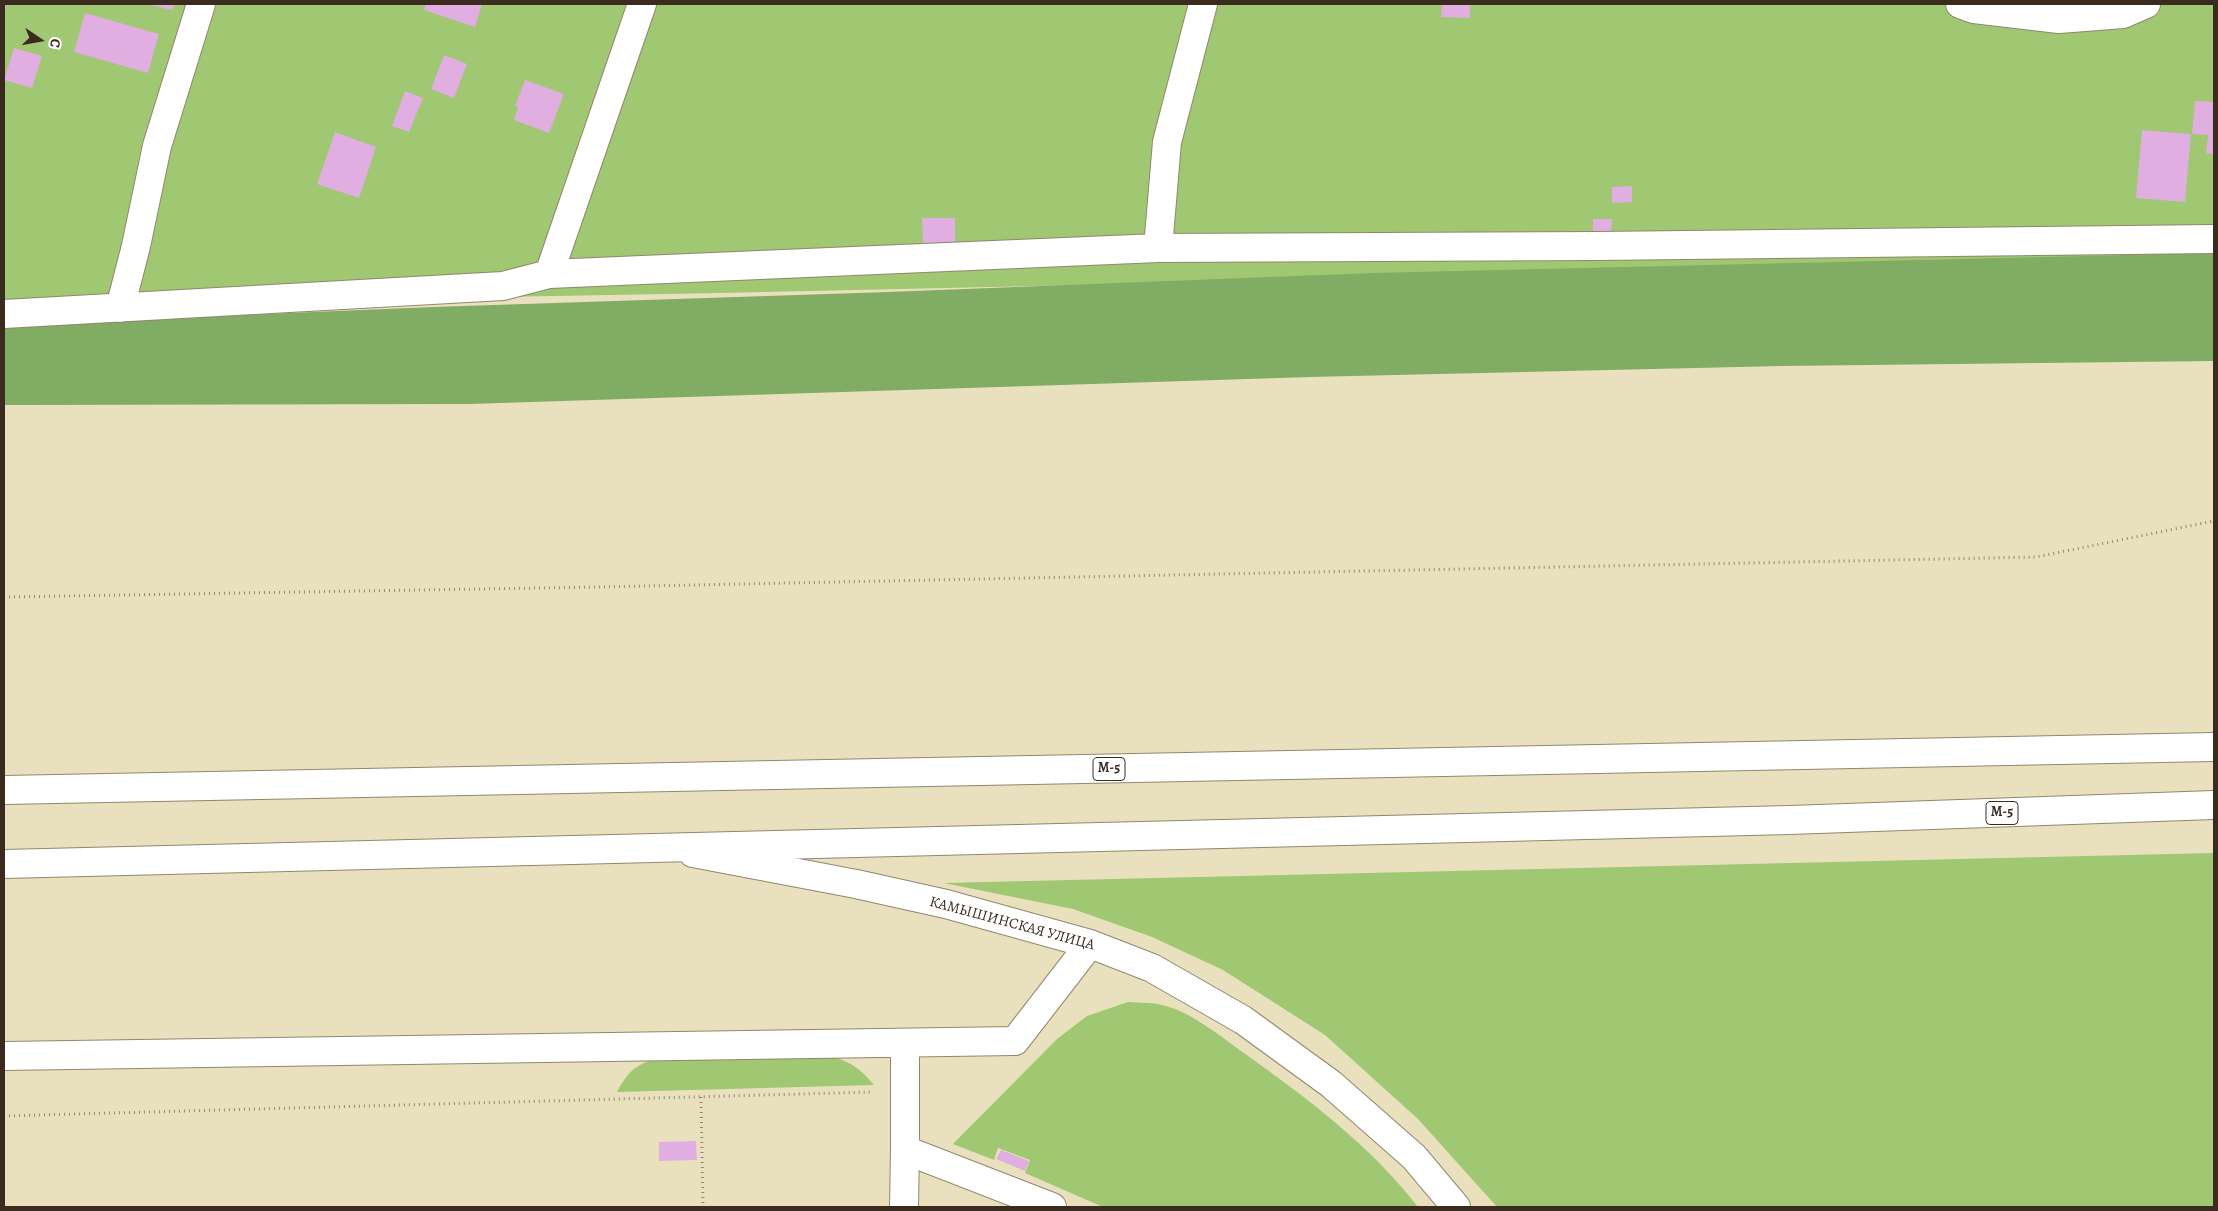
<!DOCTYPE html>
<html>
<head>
<meta charset="utf-8">
<style>
	body { margin:0 }
	#map { position:relative; width:2218px; height:1211px; overflow:hidden; background:#e9e1be; font-family:Alegreya,serif }
	canvas { display:block }
	.frame { position:absolute; inset:0; border:5px solid #3b2a1e; pointer-events:none }
	.north { position:absolute; left:15px; top:15px; width:50px; height:50px; -webkit-text-stroke:4px #fff; paint-order:stroke; rotate:102deg; font-size:14px; font-weight:700; line-height:20px; text-align:center; color:#3b2a1e }
	.north::after { content:''; display:block; margin:auto; width:18px; height:22px; background:#3b2a1e; clip-path:polygon(50% 0,100% 100%,50% 72%,0 100%) }
</style>
</head>
<body>
<div id="map">
<canvas width="2218" height="1211"></canvas>
<div class="frame"></div>
<div class="north">С</div>
</div>
<script>
const context = document.querySelector('canvas').getContext('2d');
context.lineJoin = 'round';
function paint(path, color) { context.fillStyle = color; context.fill(path, 'evenodd'); }
function trace(path, color, width, dash) { context.strokeStyle = color; context.lineWidth = width; context.lineCap = dash ? 'butt' : 'round'; context.setLineDash(dash || []); context.stroke(path); }
function drawText(font, color, halo, rows, align = 'center') {
  context.font = font + ' Alegreya,serif'; context.lineWidth = 4.5; context.setLineDash([]); context.textBaseline = 'middle'; context.strokeStyle = halo; context.fillStyle = color; for (const [text, x, y, turn = 0] of rows) {
    context.save(); context.translate(x, y); context.rotate((+turn || 0) * Math.PI / 180); context.textAlign = isNaN(turn) ? turn : align; if (halo) context.strokeText(text, 0, 0); context.fillText(text, 0, 0); context.restore();
  }
}
paint(new Path2D(`
	M4,4H2214V260L719,293L4,306Z
	M2214,853V1207H1497L1418,1119L1325,1035L1223,970L1152,937L1073,909L944,883Z
	M1128,1002C1140,1003 1153,1002 1166,1006C1194,1014 1220,1036 1244,1053C1308,1099 1370,1145 1418,1207H1103L1025,1173L1030,1160L998,1148L994,1160L953,1144L1057,1039L1087,1016Z
	M831,1056C852,1063 860,1068 874,1085L617,1092C626,1076 632,1067 649,1061Z`), '#a0c772');
paint(new Path2D(`
	M2214,253V361L1781,366L1310,377L469,404L4,405V325L433,307L888,292L1373,273Z`), '#80ac64');
paint(new Path2D(`
	M146,4H174L172,10Z
	M426,4H482L475,27L424,10Z
	M1442,4H1470V18L1441,17Z
	M85,13L159,34L148,73L74,52Z
	M14,48L42,56L32,88L4,80Z
	M444,55L467,64L454,98L431,89Z
	M525,80L564,94L549,133L514,120L518,107L515,106Z
	M405,91L423,98L409,132L392,126Z
	M2195,101L2214,102V154L2206,153L2208,135L2192,134Z
	M2142,130L2191,134L2185,202L2136,198Z
	M335,132L376,147L359,198L317,184Z
	M1632,186V202L1612,203V187Z
	M922,218H955V242L923,243Z
	M1593,219H1612L1611,233H1593Z
	M696,1141L697,1160L659,1161V1142Z
	M1001,1150L1029,1161L1025,1171L996,1159Z`), '#e0aee1');
const minor = new Path2D(`
	M1960,4L1974,9L2059,19L2123,14L2146,4
	M1158,248L1167,142L1203,4
	M549,274L642,4
	M120,308L136,246L157,146L201,4
	M4,314L503,286L549,274L1158,248L1598,246L2214,239
	M693,853L856,884L946,904L1090,944L1152,968L1243,1020L1331,1084L1414,1157L1456,1207
	M4,1056L1015,1041L1090,944
	M905,1150V1044
	M904,1207L905,1150L1052,1207`);
const highway = new Path2D(`
	M4,790L2214,747
	M4,864L1790,820L2214,805`);
trace(minor, '#92866e', 30);
trace(highway, '#92866e', 30);
trace(new Path2D(`
	M4,597L597,587L2036,557L2214,521
	M701,1097L703,1207
	M4,1116L872,1092`), '#92866e', 3, [1, 4]);
trace(minor, '#fff', 28);
trace(highway, '#fff', 28);
for (const [x, y, w] of [
	[1109,769,32],
	[2002,813,32]
]) { const box = new Path2D(); box.roundRect(x - w / 2, y - 11.5, w, 23, 4); context.fillStyle = '#fff'; context.fill(box); trace(box, '#3b2a1e', 1); }
drawText('bold 14px', '#3b2a1e', null, [
	["М-5",1109,769],
	["М-5",2002,813]
]);
drawText('15px', '#3b2a1e', '#fff', [
	["КАМЫШИНСКАЯ УЛИЦА",1012,924,15]
]);
</script>
</body>
</html>
